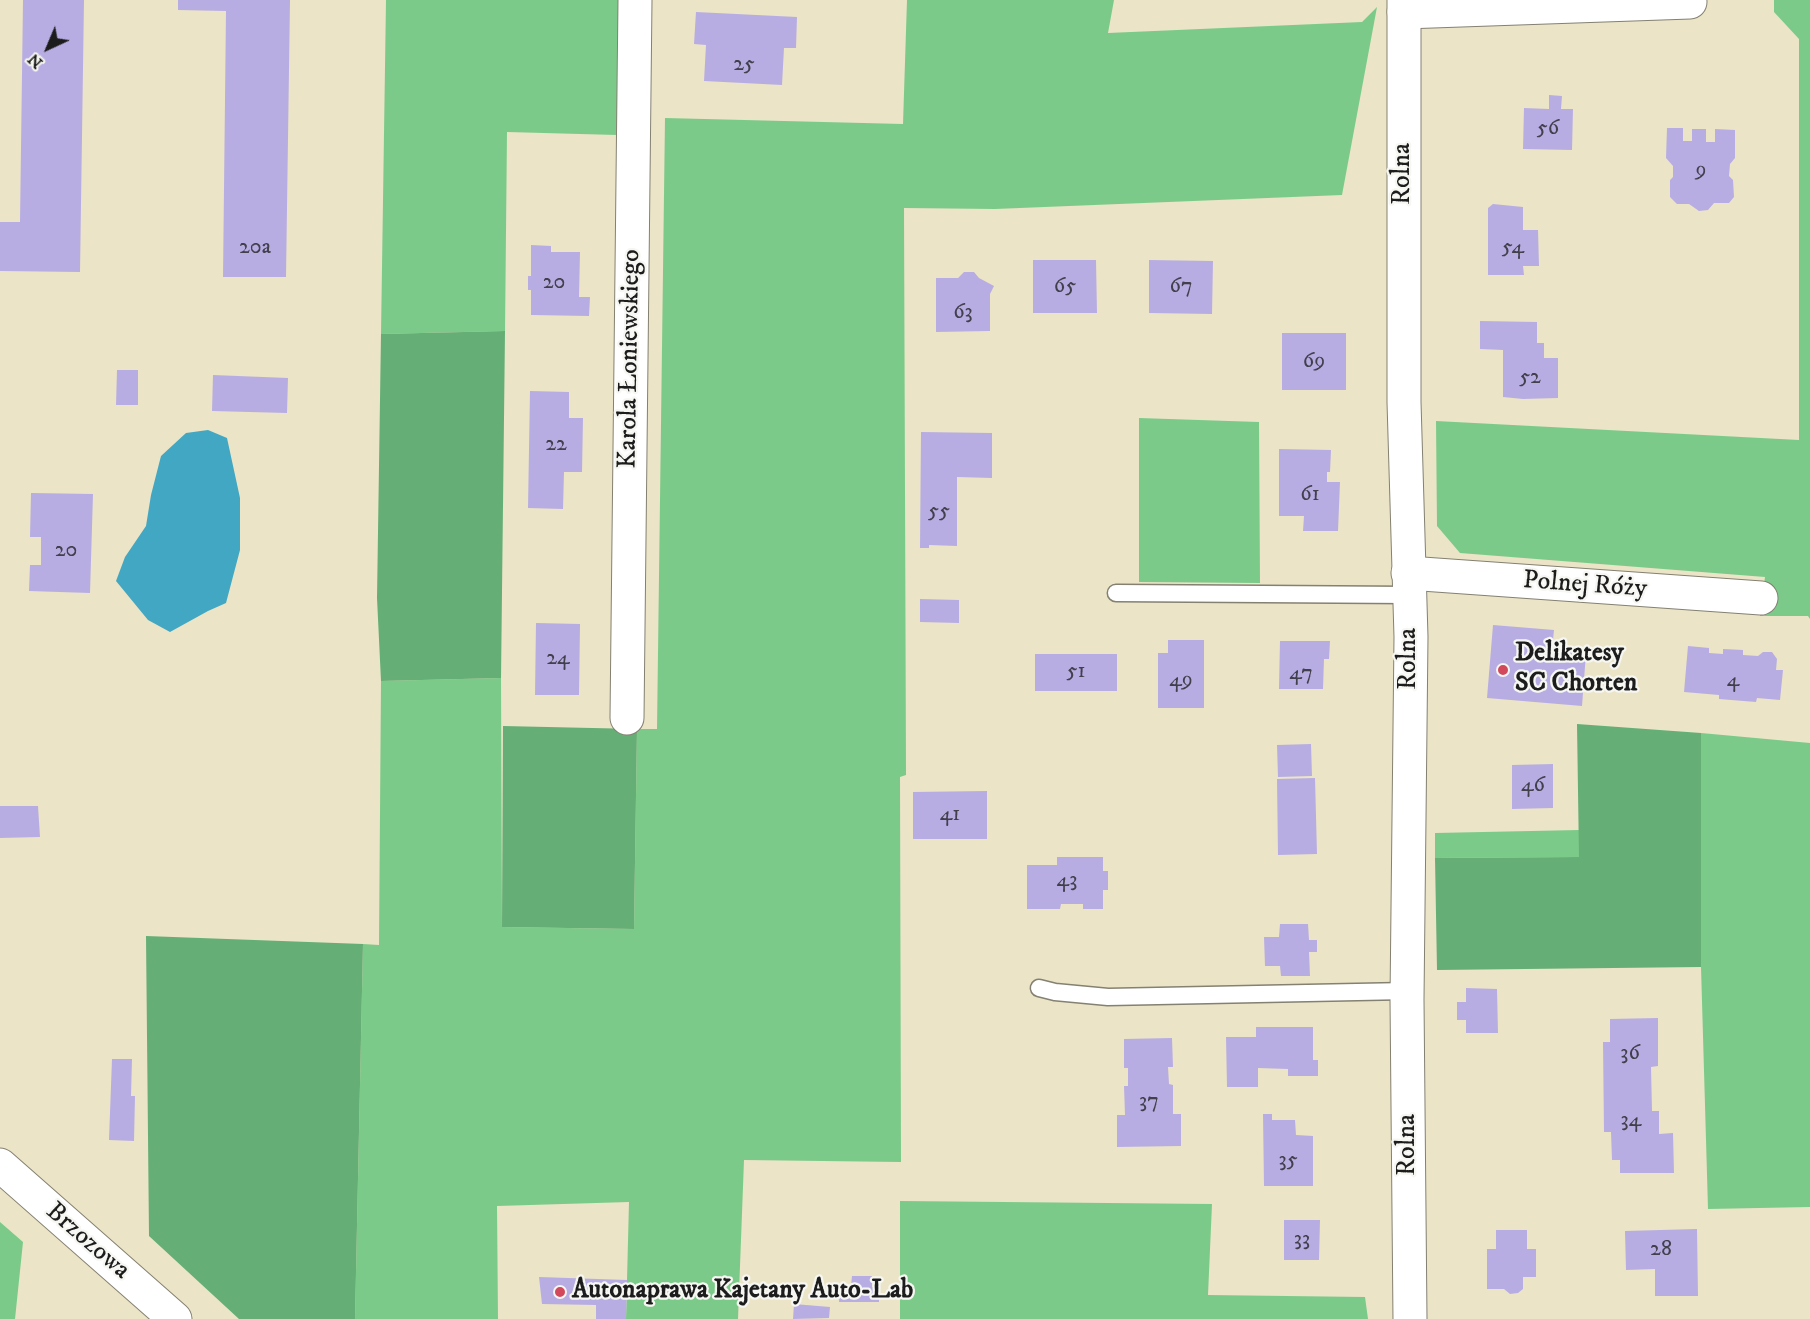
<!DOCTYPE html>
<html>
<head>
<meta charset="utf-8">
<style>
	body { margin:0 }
	#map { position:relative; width:1810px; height:1319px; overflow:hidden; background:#ebe4c7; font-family:"IM FELL DW Pica",serif }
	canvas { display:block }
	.north { position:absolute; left:18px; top:18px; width:60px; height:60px; -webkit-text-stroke:4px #f6f6f2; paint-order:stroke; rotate:224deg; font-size:16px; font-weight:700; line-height:24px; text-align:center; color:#1c1c1c }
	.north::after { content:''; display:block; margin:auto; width:21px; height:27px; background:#1c1c1c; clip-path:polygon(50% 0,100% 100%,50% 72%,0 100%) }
</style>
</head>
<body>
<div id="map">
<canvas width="1810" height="1319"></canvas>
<div class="north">N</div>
</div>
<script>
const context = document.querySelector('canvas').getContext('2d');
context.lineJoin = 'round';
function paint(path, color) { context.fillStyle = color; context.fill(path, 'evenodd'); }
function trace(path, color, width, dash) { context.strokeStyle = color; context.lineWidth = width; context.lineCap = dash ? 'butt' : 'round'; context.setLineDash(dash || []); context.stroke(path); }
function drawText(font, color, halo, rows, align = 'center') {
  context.font = font + ' "IM FELL DW Pica",serif'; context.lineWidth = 4.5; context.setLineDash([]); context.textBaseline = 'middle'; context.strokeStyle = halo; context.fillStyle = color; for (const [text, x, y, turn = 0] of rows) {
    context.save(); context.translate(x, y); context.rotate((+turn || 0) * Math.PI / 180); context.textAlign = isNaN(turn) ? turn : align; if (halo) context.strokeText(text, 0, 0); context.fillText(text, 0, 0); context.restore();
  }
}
paint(new Path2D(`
	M386,0H619L617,135L507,132L505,331L381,334Z
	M907,0H1114L1108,33L1362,22L1377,7L1342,195L995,209L904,208L906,775L900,777L901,1162L744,1160L738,1319H626L629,1202L497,1206L498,1319H355L363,944L379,945L381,681L501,678L502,927L634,929L637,729H657L665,118L903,124Z
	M1774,0H1810V619L1808,616H1760L1765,577L1460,553L1437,526L1436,421L1799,440V39L1774,12Z
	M1139,418L1259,422L1260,583L1139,582Z
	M1701,733L1810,743V1207L1708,1209L1701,967Z
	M1579,830V857L1435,858V833Z
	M900,1201L1212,1204L1208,1295L1365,1297L1368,1319H900Z
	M0,1222L23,1242L15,1319H0Z`), '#7cca89');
paint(new Path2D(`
	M505,331L501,678L381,681L377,598L381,334Z
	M1577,724L1701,733V967L1437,970L1435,858L1579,857Z
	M503,726L637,729L634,929L502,927Z
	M146,936L363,944L355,1319H239L149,1236Z`), '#65ae75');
paint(new Path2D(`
	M208,430L227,438L240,498V550L226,603L208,611L170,632L148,620L116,581L125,557L146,526L151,495L161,456L186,433Z`), '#42a7c2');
paint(new Path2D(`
	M23,0H84L80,272L0,271V222H20Z
	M178,0H290L286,277H223L226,11L178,10Z
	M696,12L797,17L796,48H784L782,85L704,81L706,45L694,44Z
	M1549,95L1562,96L1561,109H1573L1572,150L1523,149L1524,108L1549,109Z
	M1667,128H1683V141H1692V129H1706V142H1715V129L1735,130V158L1730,164L1729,176L1733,180L1734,197L1729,203H1714L1708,210L1699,211L1689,204H1677L1670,197V180L1673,177V166L1666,158Z
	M1493,204L1523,207V230H1538L1539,266H1523L1524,275H1488V208Z
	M531,245L551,246V252H580L579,297H590L589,316L531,315V290H528V276H531Z
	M1033,260H1096L1097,313H1033Z
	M1149,260L1213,261L1212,314L1149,313Z
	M964,272H974L979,278L994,286L990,294V331L936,332V278H958Z
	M1480,321L1537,322V343H1544V358H1558V398L1523,399L1503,397V350L1480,349Z
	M1282,333H1346V390H1282Z
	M117,370H138V405H116Z
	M213,375L288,378L287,413L212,411Z
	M530,391L569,392V418H583L582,472H564L563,509L528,508Z
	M921,432L992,433V478L957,477V546L929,545V548H920Z
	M1279,449L1331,450L1330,472H1327V482H1340L1338,531H1303L1304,516H1279Z
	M31,493L93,494L90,593L29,591L30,565H41V537H30Z
	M920,599L959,600V623L920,622Z
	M536,623L580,624L579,695H535Z
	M1493,625L1554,630L1552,650L1586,653L1582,706L1487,698Z
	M1168,640H1204V708H1158V653H1168Z
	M1280,641H1330L1329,659H1324L1323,689H1279Z
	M1688,646L1709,648V653L1723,654V649L1743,650V655L1758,656L1763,652H1772L1777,659L1776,670H1783L1780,700L1757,698L1756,702L1719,699V695L1684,692Z
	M1035,654H1117V691H1035Z
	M1311,744L1312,776L1278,777L1277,745Z
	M1553,764V808L1512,809V765Z
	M1315,778L1317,854L1278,855L1277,779Z
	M987,791V839H913V792Z
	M0,806H38L40,837L0,838Z
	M1057,857H1103V871H1108V890H1103V909H1083V904H1061L1060,909H1027V865H1057Z
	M1280,924H1308L1309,940H1317V952H1309L1310,976H1281L1280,966H1265L1264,937H1279Z
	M1466,988L1497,989L1498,1033H1466V1020H1457V1002H1466Z
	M1658,1018V1066L1651,1067L1652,1111H1659V1134L1673,1133L1674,1173H1620V1160H1612L1611,1132H1604L1603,1042H1610V1019Z
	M1256,1027H1313V1060H1318V1076H1288V1069L1258,1068V1087H1227L1226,1037H1256Z
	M1172,1038L1173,1067H1168L1169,1084L1173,1085V1114H1181V1146L1117,1147V1115H1125L1124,1086H1128V1068H1124V1039Z
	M112,1059H132L131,1096H135L134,1141L109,1140Z
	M1263,1114H1272V1120H1295L1296,1135L1313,1136V1186H1264Z
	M1284,1220H1320L1319,1260H1284Z
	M1697,1229L1698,1296H1655V1269L1626,1270L1625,1231Z
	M1496,1230H1527V1249H1536V1277H1523V1289L1518,1293L1510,1294L1504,1289H1487V1249H1496Z
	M852,1276H872V1287H879V1302H839L840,1286H851Z
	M539,1277L627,1280L626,1319H596V1305L542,1304Z
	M794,1304L830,1307L829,1318L793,1319Z`), '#b8ade2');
const service = new Path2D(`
	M1116,593L1409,595
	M1039,988L1055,992L1108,997L1407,991`);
const minor = new Path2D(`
	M1404,12L1690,2
	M1408,573L1761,598
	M627,718L635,0`);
const tertiary = new Path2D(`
	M1404,0V402L1411,637L1407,999L1410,1319
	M0,1165L175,1319`);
trace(service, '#848072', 19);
trace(minor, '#848072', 35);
trace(tertiary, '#848072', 35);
trace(service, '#fff', 16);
trace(minor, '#fff', 33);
trace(tertiary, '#fff', 33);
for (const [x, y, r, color] of [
	[1503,670,6,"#d1495b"],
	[560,1292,6,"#d1495b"]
]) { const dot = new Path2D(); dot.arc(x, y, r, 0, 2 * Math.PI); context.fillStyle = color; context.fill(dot); trace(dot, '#f6f6f2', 2); }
drawText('22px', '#43404e', null, [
	["25",744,65],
	["56",1548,129],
	["9",1701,171],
	["20a",255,248],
	["54",1513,248],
	["20",554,283],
	["65",1065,287],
	["67",1181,287],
	["63",963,313],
	["69",1314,362],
	["52",1530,378],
	["22",556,445],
	["61",1310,495],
	["55",939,512],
	["20",66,551],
	["24",558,659],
	["51",1076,672],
	["47",1301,674],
	["49",1181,681],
	["4",1733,681],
	["46",1533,786],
	["41",950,815],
	["43",1067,881],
	["36",1630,1054],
	["37",1149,1102],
	["34",1631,1121],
	["35",1288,1161],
	["33",1302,1240],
	["28",1661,1250]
]);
drawText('26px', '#1c1c1c', '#f6f6f2', [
	["Rolna",1404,174,-90],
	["Karola Łoniewskiego",631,359,-89],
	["Polnej Róży",1585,586,4],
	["Rolna",1410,659,-90],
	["Rolna",1409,1145,-90],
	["Brzozowa",87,1242,41]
]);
drawText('bold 26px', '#1c1c1c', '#f6f6f2', [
	["Delikatesy",1515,655],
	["SC Chorten",1515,685],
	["Autonaprawa Kajetany Auto-Lab",572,1292]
], 'left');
</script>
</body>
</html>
